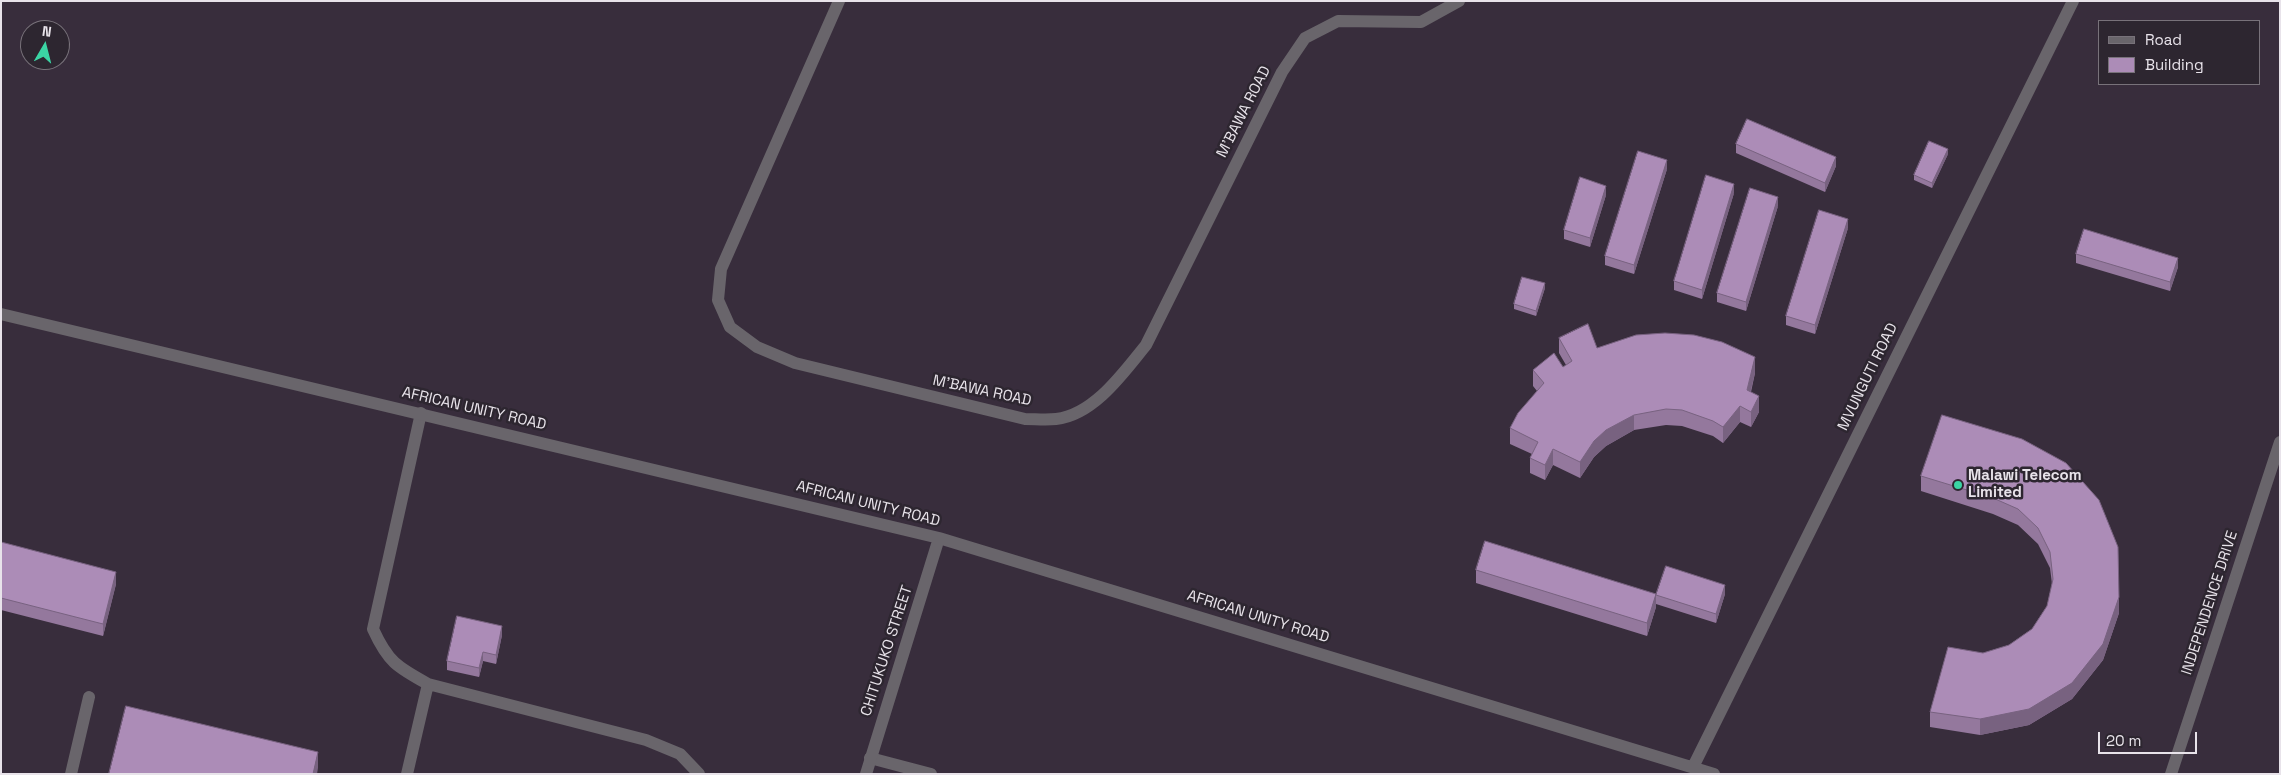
<!DOCTYPE html>
<html>
<head>
<meta charset="utf-8">
<style>
	body { margin:0 }
	#map { position:relative; width:2281px; height:775px; overflow:hidden; background:#2d2630; font-family:"Space Grotesk",sans-serif }
	canvas { display:block }
	.frame { position:absolute; inset:0; border:2px solid #e8e3ea; pointer-events:none }
	.legend { position:absolute; left:2098px; top:20px; width:162px; height:65px; box-sizing:border-box; background:#2d2630; border:1px solid #78727a; margin:0; padding:6px 9px; list-style:none; font-size:15px; color:#e8e3ea }
	.legend li { display:flex; align-items:center; gap:10px; height:25px }
	.legend b { width:25px; border:1px solid #78727a }
	.north { position:absolute; left:20px; top:20px; width:50px; height:50px; box-sizing:border-box; background:#2d2630; border:1px solid #78727a; border-radius:50%; rotate:8deg; font-size:14px; font-weight:700; line-height:20px; text-align:center; color:#e8e3ea }
	.north::after { content:''; display:block; margin:auto; width:18px; height:22px; background:#3bd4a4; clip-path:polygon(50% 0,100% 100%,50% 72%,0 100%) }
	.scale { position:absolute; left:2098px; top:732px; width:99px; height:22px; box-sizing:border-box; border:2px solid #e8e3ea; border-top:0; padding-left:6px; font-size:15px; line-height:18px; white-space:nowrap; color:#e8e3ea; -webkit-text-stroke:4px #2d2630; paint-order:stroke }
</style>
</head>
<body>
<div id="map">
<canvas width="2281" height="775"></canvas>
<div class="frame"></div>
<ul class="legend">
<li><b style="height:6px;background:#69656b"></b>Road</li>
<li><b style="height:14px;background:#ac8cb7"></b>Building</li>
</ul>
<div class="north">N</div>
<div class="scale">20 m</div>
</div>
<script>
const context = document.querySelector('canvas').getContext('2d');
context.lineJoin = 'round';
function paint(path, color) { context.fillStyle = color; context.fill(path, 'evenodd'); }
function trace(path, color, width, dash) { context.strokeStyle = color; context.lineWidth = width; context.lineCap = dash ? 'butt' : 'round'; context.setLineDash(dash || []); context.stroke(path); }
function drawText(font, color, halo, rows, align = 'center') {
  context.font = font + ' "Space Grotesk",sans-serif'; context.lineWidth = 5; context.setLineDash([]); context.textBaseline = 'middle'; context.strokeStyle = halo; context.fillStyle = color; for (const [text, x, y, turn = 0] of rows) {
    context.save(); context.translate(x, y); context.rotate((+turn || 0) * Math.PI / 180); context.textAlign = isNaN(turn) ? turn : align; if (halo) context.strokeText(text, 0, 0); context.fillText(text, 0, 0); context.restore();
  }
}
paint(new Path2D(`
	M1,1H2280V774H1ZM2100,21H2260V84H2100ZM30,30H60V60H30Z`), '#382d3c');
trace(new Path2D(`
	M839,1L721,269L718,300L730,327L757,347L795,363L1025,419C1035,419 1046,420 1056,419C1094,415 1124,372 1146,345L1282,72L1305,38L1338,21L1421,22L1459,1
	M421,413L373,629C388,662 397,667 428,684L646,740L680,754L699,774
	M870,758L931,774
	M71,774L89,697
	M407,774L428,684`), '#69656b', 12);
trace(new Path2D(`
	M1,314L939,538L1714,774
	M1693,767L2073,1
	M866,774L939,538
	M2171,774L2280,442`), '#69656b', 12);
paint(new Path2D(`
	M1736,144L1836,166L1825,192L1736,153Z
	M1948,154L1932,188L1914,180V175Z
	M1667,169L1634,274L1605,265V256Z
	M1734,193L1702,299L1674,290V281Z
	M1606,195L1590,247L1564,239V230Z
	M1778,206L1746,311L1717,302V293Z
	M1848,228L1815,334L1786,325V316Z
	M2076,254L2178,267L2170,291L2076,263Z
	M1545,288L1536,316L1514,309V304Z
	M1559,338L1597,348L1755,373L1751,392L1759,412L1751,427L1740,422L1723,443L1713,436L1682,426L1666,425L1634,430L1606,446L1594,457L1580,478L1553,465L1545,480L1530,473V458L1532,454L1510,444V428L1537,391L1533,386V370L1563,367L1566,365L1559,353Z
	M1942,415L2119,613L2103,660L2072,699L2029,725L1980,735L1930,727V712L1983,653L2009,645L2032,629L2047,606L2052,584L2050,568L2038,544L2018,525L1993,514L1921,491V476Z
	M1,542L116,584L103,636L1,610Z
	M1476,570L1656,607L1647,636L1476,583Z
	M1725,594L1716,623L1656,604V595Z
	M502,635L496,664L483,661L479,677L447,670V661Z`), '#94789d');
paint(new Path2D(`
	M1948,149V154L1932,188V183Z
	M1836,157V166L1825,192V183Z
	M1667,160V169L1634,274V265Z
	M1734,184V193L1702,299V290Z
	M1606,186V195L1590,247V238Z
	M1778,197V206L1746,311V302Z
	M1848,219V228L1815,334V325Z
	M2178,258V267L2170,291V282Z
	M1545,283V288L1536,316V311Z
	M1755,357V373L1747,406V390Z
	M1759,396V412L1751,427V412Z
	M1740,406V422L1723,443V427Z
	M1634,415V430L1606,446L1594,457L1580,478V462L1594,441L1606,430Z
	M1553,449V465L1545,480V465Z
	M116,572V584L103,636V624Z
	M1725,585V594L1716,623V614Z
	M1656,594V607L1647,636V623Z
	M2119,597V613L2103,660L2072,699L2029,725L1980,735V719Z
	M502,626V635L496,664V655Z
	M483,652V661L479,677V668Z
	M318,752V768L317,774H313Z`), '#786280');
const building = new Path2D(`
	M1747,119L1836,157L1825,183L1736,144Z
	M1929,141L1948,149L1932,183L1914,175Z
	M1638,151L1667,160L1634,265L1605,256Z
	M1706,175L1734,184L1702,290L1674,281Z
	M1580,177L1606,186L1590,238L1564,230Z
	M1750,188L1778,197L1746,302L1717,293Z
	M1819,210L1848,219L1815,325L1786,316Z
	M2084,229L2178,258L2170,282L2076,254Z
	M1522,277L1545,283L1536,311L1514,304Z
	M1588,324L1597,348L1636,335L1665,333L1694,335L1722,342L1755,357L1747,390L1759,396L1751,412L1740,406L1723,427L1713,421L1682,410L1666,409L1634,415L1606,430L1594,441L1580,462L1553,449L1545,465L1530,458L1538,442L1510,428L1518,413L1544,383L1533,370L1554,353L1563,367L1572,361L1559,338Z
	M1942,415L2022,439L2066,463L2099,500L2118,547L2119,597L2103,644L2072,683L2029,709L1980,719L1930,712L1948,647L1983,653L2009,645L2032,629L2047,606L2053,579L2050,552L2038,528L2018,509L1993,498L1921,476Z
	M1485,541L1656,594L1647,623L1476,570Z
	M1,542L116,572L103,624L1,598Z
	M1666,566L1725,585L1716,614L1656,595Z
	M457,616L502,626L496,655L483,652L479,668L447,661Z
	M126,706L318,752L313,774H109Z`);
paint(building, '#ac8cb7');
trace(building, '#786280', 1);
for (const [x, y, r, color] of [
	[1958,485,5,"#3bd4a4"]
]) { const dot = new Path2D(); dot.arc(x, y, r, 0, 2 * Math.PI); context.fillStyle = color; context.fill(dot); trace(dot, '#2d2630', 2); }
drawText('15px', '#e8e3ea', '#2d2630', [
	["M'BAWA ROAD",1244,112,-63],
	["MVUNGUTI ROAD",1868,377,-64],
	["M'BAWA ROAD",982,391,12],
	["AFRICAN UNITY ROAD",474,409,13],
	["AFRICAN UNITY ROAD",868,504,14],
	["INDEPENDENCE DRIVE",2210,603,-72],
	["AFRICAN UNITY ROAD",1258,617,17],
	["CHITUKUKO STREET",887,651,-72]
]);
drawText('bold 15px', '#e8e3ea', '#2d2630', [
	["Malawi Telecom",1968,476],
	["Limited",1968,493]
], 'left');
</script>
</body>
</html>
